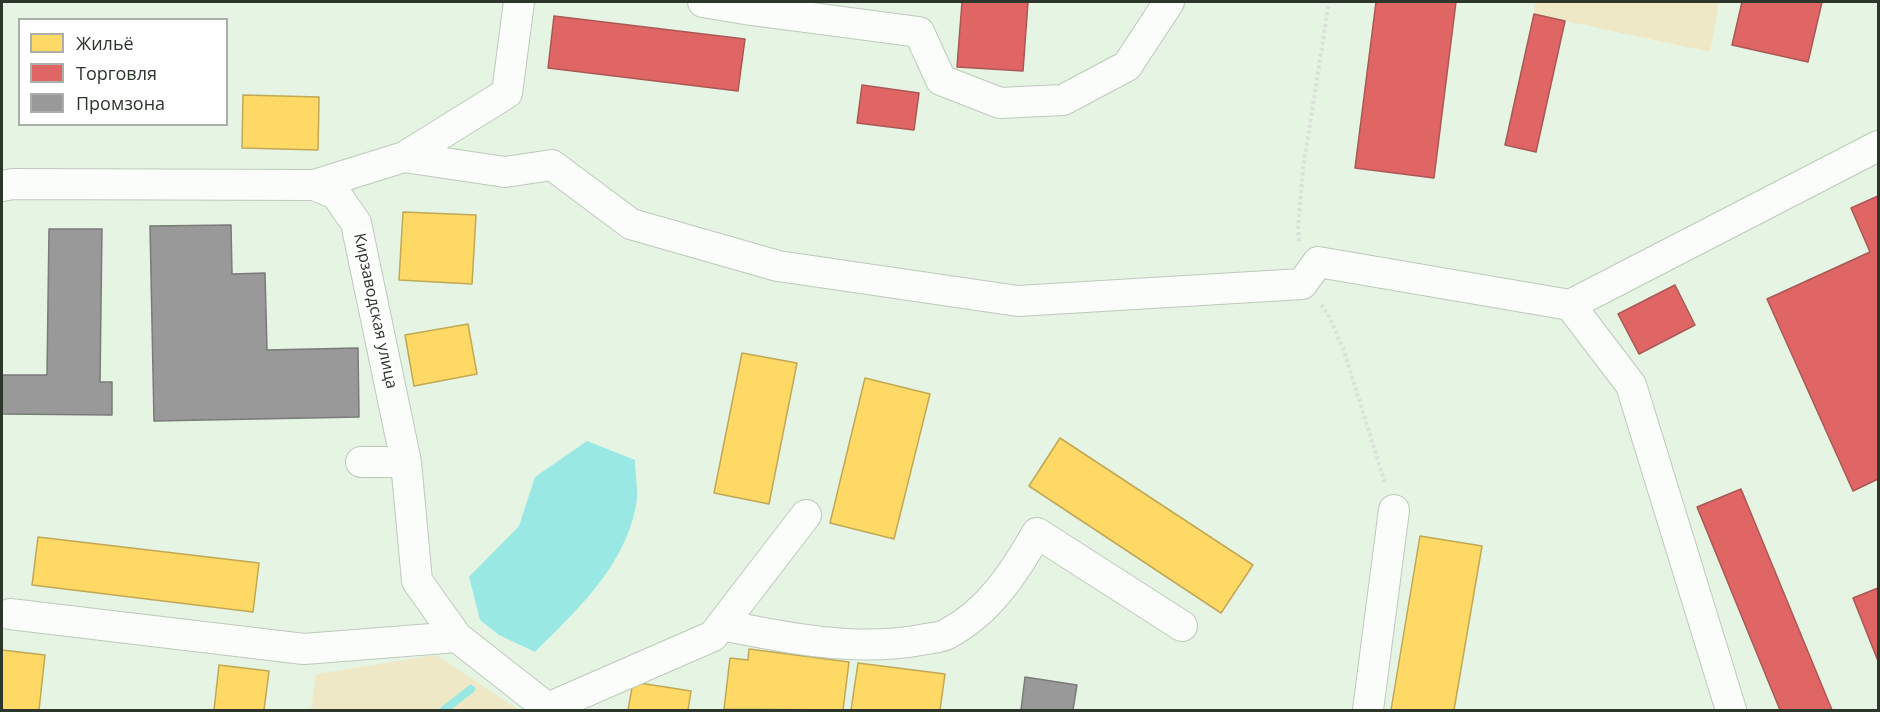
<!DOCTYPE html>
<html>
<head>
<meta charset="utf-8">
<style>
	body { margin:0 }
	#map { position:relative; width:1880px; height:712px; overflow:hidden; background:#e6f4e4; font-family:"Open Sans",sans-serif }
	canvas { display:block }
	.frame { position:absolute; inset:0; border:3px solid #2d362b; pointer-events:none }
	.legend { position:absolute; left:18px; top:18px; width:210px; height:108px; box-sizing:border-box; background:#fff; border:2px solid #abafaa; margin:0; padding:8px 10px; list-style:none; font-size:18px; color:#2d362b }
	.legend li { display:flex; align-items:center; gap:12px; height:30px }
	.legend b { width:30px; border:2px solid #abafaa }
</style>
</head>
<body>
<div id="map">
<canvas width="1880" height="712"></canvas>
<div class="frame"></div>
<ul class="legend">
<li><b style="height:16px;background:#ffd966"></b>Жильё</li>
<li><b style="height:16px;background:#e06666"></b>Торговля</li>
<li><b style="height:16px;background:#999"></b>Промзона</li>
</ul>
</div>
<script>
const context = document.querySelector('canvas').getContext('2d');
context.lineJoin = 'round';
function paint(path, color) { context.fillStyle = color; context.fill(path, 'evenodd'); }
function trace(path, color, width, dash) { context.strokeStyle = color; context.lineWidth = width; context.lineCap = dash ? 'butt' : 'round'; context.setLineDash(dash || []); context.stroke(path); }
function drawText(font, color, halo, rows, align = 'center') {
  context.font = font + ' "Open Sans",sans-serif'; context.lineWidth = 6; context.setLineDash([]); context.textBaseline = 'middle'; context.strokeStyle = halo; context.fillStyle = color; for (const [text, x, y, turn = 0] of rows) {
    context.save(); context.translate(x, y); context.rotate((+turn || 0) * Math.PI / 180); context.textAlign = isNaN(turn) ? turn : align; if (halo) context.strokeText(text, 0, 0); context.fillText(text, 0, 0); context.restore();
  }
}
paint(new Path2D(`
	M1535,2H1719L1710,52L1534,14Z
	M436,655L519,710H311L316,674Z`), '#eee8c6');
paint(new Path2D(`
	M587,441L635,460C635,475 639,492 636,506C624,567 577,610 535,652L499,635L480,620L469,577L519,526L535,477Z`), '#9ae8e4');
const homes = new Path2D(`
	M243,95L319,97L318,150L242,148Z
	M403,212L476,215L472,284L399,280Z
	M468,324L477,374L414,386L405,335Z
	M742,353L797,363L769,504L714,493Z
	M865,378L930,394L894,539L830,523Z
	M1060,438L1253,565L1221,613L1029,486Z
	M1420,536L1482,546L1454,710H1391Z
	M38,537L259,563L253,612L32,585Z
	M749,649L849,662L843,710L724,709L730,658L748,660Z
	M2,650L45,655L39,710H2Z
	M858,663L945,674L940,710H851Z
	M219,665L269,671L264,710H214Z
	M633,682L691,691L688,710H628Z`);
paint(homes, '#ffd966');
trace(homes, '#c0a854', 1.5);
const shops = new Path2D(`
	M962,2H1028L1023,71L957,67Z
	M1376,2H1456L1434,178L1355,168Z
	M1742,2H1822L1808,62L1732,45Z
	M1534,14L1565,21L1536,152L1505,145Z
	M554,16L745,39L738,91L548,68Z
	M862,85L919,93L914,130L857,123Z
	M1878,196V479L1853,491L1767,299L1870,252L1851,208Z
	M1675,285L1695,325L1639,354L1618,314Z
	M1741,489L1832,710H1780L1697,507Z
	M1878,588V661L1853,598Z`);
paint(shops, '#e06666');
trace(shops, '#aa5854', 1.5);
const industry = new Path2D(`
	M231,225L232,274L265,273L267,350L358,348L359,417L154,421L150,226Z
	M49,229H102L100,382H112V415L2,414V375H47Z
	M1025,677L1077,685L1073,710H1021Z`);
paint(industry, '#999');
trace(industry, '#797b78', 1.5);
trace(new Path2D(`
	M444,710L471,689`), '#9ae8e4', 8);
const minor = new Path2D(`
	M703,2L751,10L919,32L941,80L1000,103L1063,100L1127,66L1169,2
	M404,157L505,172L552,165L631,224L778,266L1018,301L1302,284L1318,262L1570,305L1631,385L1731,710
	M314,185L404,157L507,93L519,2
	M2,186L13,184L314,185L336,194L356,223L406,462L417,581L457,637L550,710
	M1570,305L1878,146
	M361,462H406
	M10,614L304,649L457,637
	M722,625C786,638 856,652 921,640C929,638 940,638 947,634C989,612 1014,573 1037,533L1182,626
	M548,708L713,636L806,515
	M1368,710L1394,510`);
trace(minor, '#bec9bc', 32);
trace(new Path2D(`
	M1299,241L1298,226L1303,169L1329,2
	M1321,305L1328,314L1344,351L1385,483`), '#dbe0db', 4, [3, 3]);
trace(minor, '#fbfdfb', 30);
drawText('16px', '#2d362b', '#fff', [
	["Кирзаводская улица",375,311,78]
]);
</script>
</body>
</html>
